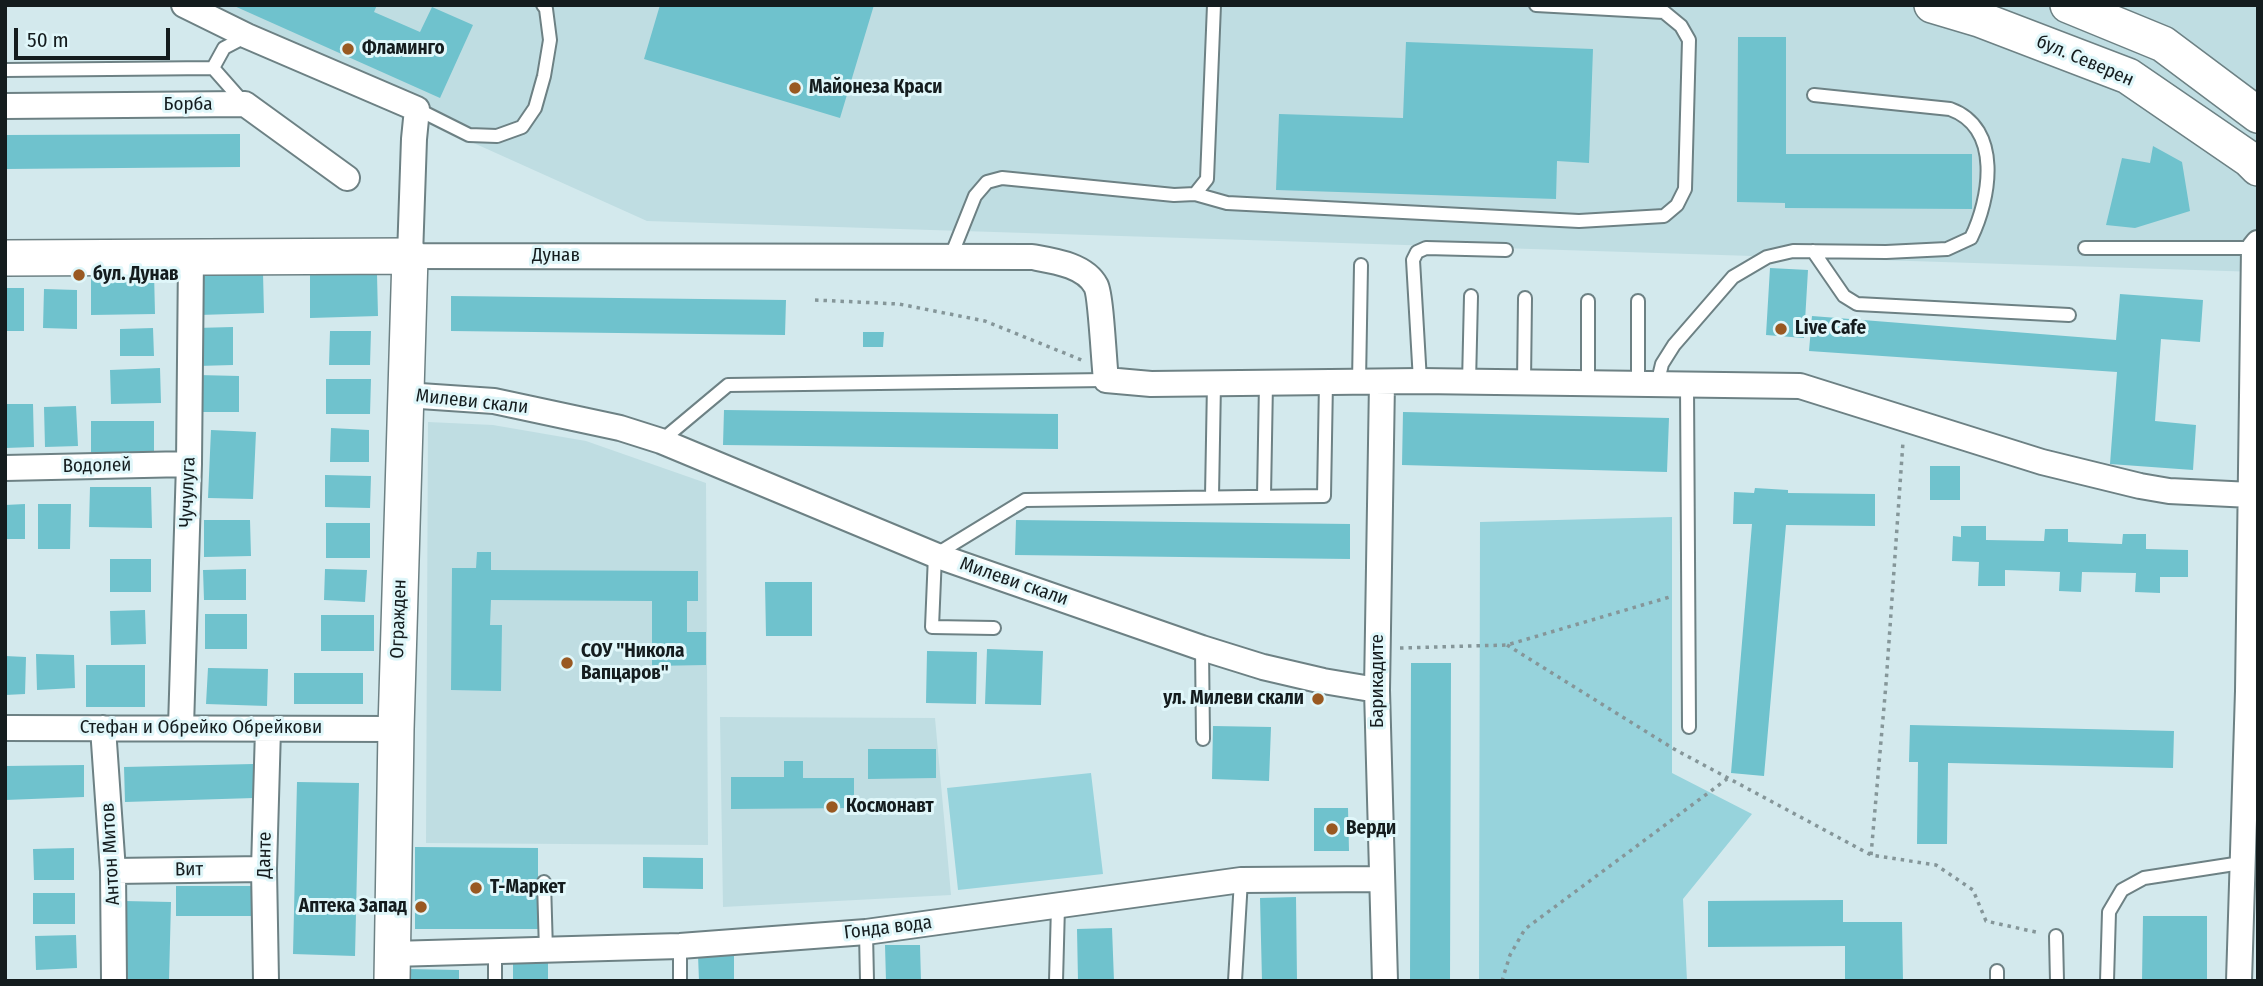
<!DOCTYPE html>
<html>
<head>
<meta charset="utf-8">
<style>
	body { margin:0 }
	#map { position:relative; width:2263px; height:986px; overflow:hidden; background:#d3e9ed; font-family:"Fira Sans Condensed",sans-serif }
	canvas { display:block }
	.frame { position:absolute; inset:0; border:7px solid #141c1e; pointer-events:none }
	.scale { position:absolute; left:14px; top:28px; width:156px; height:32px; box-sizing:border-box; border:4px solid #141c1e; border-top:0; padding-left:9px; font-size:21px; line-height:24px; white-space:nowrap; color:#141c1e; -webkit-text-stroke:5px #e0f7fa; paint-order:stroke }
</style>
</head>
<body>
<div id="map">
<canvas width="2263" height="986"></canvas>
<div class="frame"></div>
<div class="scale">50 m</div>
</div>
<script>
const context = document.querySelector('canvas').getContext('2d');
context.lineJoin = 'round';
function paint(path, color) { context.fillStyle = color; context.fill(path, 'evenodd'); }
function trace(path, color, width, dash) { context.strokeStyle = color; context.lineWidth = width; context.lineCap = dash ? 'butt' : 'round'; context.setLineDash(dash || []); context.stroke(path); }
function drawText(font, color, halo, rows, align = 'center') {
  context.font = font + ' "Fira Sans Condensed",sans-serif'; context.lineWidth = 6; context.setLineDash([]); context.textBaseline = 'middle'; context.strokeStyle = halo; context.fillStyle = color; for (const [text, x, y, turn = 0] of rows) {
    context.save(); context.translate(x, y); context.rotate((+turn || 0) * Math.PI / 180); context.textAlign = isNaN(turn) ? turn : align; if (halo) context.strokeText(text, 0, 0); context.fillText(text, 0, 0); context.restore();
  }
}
paint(new Path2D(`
	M167,5H2258V272L647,221Z
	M428,422L493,425L586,441L706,483L708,845L426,843Z
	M720,717L935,718L951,895L723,907Z`), '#bfdde2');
paint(new Path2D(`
	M1672,517V773L1752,814L1683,899L1687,981H1479L1480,522Z
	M1091,773L1103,874L958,890L947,788Z`), '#97d3dc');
paint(new Path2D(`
	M232,5H377L374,12L420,32L432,7L473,25L440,98Z
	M660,5H874L840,118L644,59Z
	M1738,37H1786V154H1972V209L1785,208V203L1737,202Z
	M1406,42L1593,49L1589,163L1557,161L1556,199L1276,190L1279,114L1403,118Z
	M240,134V167L5,169V135Z
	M2153,146L2182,162L2190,211L2135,228L2106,225L2122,158L2150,163Z
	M1770,268L1808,270L1804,338L1766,335Z
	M154,272L155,314L91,315V273Z
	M263,273L264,313L199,315L198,275Z
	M310,274H377L378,316L310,318Z
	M5,288H24V331H5Z
	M44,289L77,290V329L43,328Z
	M2120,294L2203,300L2200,342L2161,339L2155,421L2196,425L2193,470L2110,464L2117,372L1809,351L1812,316L2116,340Z
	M451,296L786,300L785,335L451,331Z
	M233,327V365L197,366L196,328Z
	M153,328L154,356H120V329Z
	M330,331H371L370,365H329Z
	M863,332H884L883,347H863Z
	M160,368L161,403L111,404L110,370Z
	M198,375L239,376V412H198Z
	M326,379H371L370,414H326Z
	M5,404H33L34,447L5,448Z
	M76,406L78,446L45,447L44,407Z
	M724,410L1058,414V449L723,445Z
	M1403,412L1669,418L1667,472L1402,465Z
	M91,421H154V462H91Z
	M331,428L369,430V462H330Z
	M211,430L256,432L253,499L208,498Z
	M1930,466H1960V500H1930Z
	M325,475L371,476L370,508L325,507Z
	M90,487H151L152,528L89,527Z
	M1755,488L1788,490V493L1875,494V526L1786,525L1764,776L1731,773L1752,524H1733L1734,492L1754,493Z
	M25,504V539H5V505Z
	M38,504H71L70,549H38Z
	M204,520H250L251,556L204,557Z
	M1016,520L1350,524V559L1015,555Z
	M326,523H370V558H326Z
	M1961,526H1986V540L2044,541L2045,529H2068V542L2122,544L2123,534H2146V549L2188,550V577H2160V593L2135,592L2136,573L2082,572L2081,592L2059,591L2060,572L2005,570V586H1978L1979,562L1952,561L1953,536L1961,537Z
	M477,552H491V570L698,571V601H687V632H706V665L652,666V601L491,600L490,625H502L501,691L451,690L452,568H476Z
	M110,559H151V592H110Z
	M246,569V600H204L203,570Z
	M325,569L367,570L365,602L324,600Z
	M765,582H812V636H766Z
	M145,610L146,644L111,645L110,611Z
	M205,614H247V649H205Z
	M321,615H374V651H321Z
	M987,649L1043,651L1041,705L985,704Z
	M927,651L977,652L976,704L926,703Z
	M36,654L74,655L75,688L37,690Z
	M5,656L26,657L25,694L5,695Z
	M1411,663H1451L1450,981H1410Z
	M86,665H145V707H86Z
	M208,668L268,669L267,706L206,704Z
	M294,673H363V704H294Z
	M1910,725L2174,731L2173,768L1948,763L1947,844H1917L1918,762H1909Z
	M1213,726L1271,727L1269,781L1212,779Z
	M868,749H936V778L868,779Z
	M784,761H803V778H854V808L731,809V777H784Z
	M253,764L254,798L125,802L124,767Z
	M84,765V797L5,800V766Z
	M297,782L359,783L355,956L293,954Z
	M1314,808H1348L1349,851H1314Z
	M415,847L538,848V929H415Z
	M74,848V880H34L33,849Z
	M643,857L703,858V889L643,888Z
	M176,886H260V916H176Z
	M33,893H75V924H33Z
	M1296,897L1297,981H1262L1260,898Z
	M1843,900V922H1902L1903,981H1845V946L1708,947V901Z
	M124,901L171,902L169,981H122Z
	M2143,916H2207V981H2142Z
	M1112,928L1114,981H1078L1077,929Z
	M76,935L77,968L36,970L35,936Z
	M885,945H920L921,981H886Z
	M698,955H734V981H699Z
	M513,963H548V981H513Z
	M406,969L459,970V981H405Z`), '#6fc2cd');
const lane = new Path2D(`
	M5,70L213,68
	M243,102L213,68L224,48L247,36
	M417,109L469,135L497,136L522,127L535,108L544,76L550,40L546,9L543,5
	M1195,194L1207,179L1214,5
	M2085,248H2254
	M1813,251L1844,296L1857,304L2069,315
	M951,256L975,196L987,182L1002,178L1174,195L1195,194L1227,203L1579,221L1664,216L1677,205L1685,189L1689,40L1681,26L1664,12L1536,5
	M1420,381L1413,260L1417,252L1426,248L1506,250
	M1359,382L1361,265
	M1469,383L1471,296
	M1524,383L1525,298
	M1588,384V301
	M1638,385V301
	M1657,385L1662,364L1674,345L1733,277L1767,257L1793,251L1886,252L1947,249L1971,238C1990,199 2003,128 1950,109L1814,95
	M1687,385L1689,727
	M661,441L728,385L1106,380
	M1212,496L1214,383
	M1264,496L1266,383
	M994,628L932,627L935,555L1025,500L1324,496L1326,382
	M1202,648L1203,739
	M544,882L546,951
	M866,932L867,981
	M2056,936L2057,981
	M680,946V981
	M1997,971V981
	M495,981V953
	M1056,981L1058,906
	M1235,981L1241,880
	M2107,981L2109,912L2122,890L2144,878L2241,863`);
const street = new Path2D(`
	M184,5L247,36L417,109L414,139L410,256L1032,257C1054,261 1085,265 1096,286C1101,296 1104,364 1106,380L1151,384L1420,381L1800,386L2042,462L2140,486L2169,491L2251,495
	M5,106L245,104L347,178
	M1382,382L1377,690L1385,981
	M405,395L494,401L620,428L661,441L935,555L1202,648L1263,667L1323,681L1377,690
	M5,468L189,464
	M181,727L189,464L191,257
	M5,728L396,729
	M103,728L113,871L114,981
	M113,871L264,869
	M392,954L680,946L866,932L1241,880L1382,879
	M266,981L264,869L268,729
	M2239,981L2248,691L2254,248L2258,243`);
const secondary = new Path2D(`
	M1932,5L1979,19L2128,76L2249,159L2258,168
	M2068,5L2163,44L2258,115
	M5,258L410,256L396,729L392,981`);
trace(lane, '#6d8184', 16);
trace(street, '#6d8184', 28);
trace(secondary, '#6d8184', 38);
trace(new Path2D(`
	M815,300L899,304L985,321L1084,361
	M1507,645L1674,749L1871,855L1936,865L1973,890L1986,921L2040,933
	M1400,648L1507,645L1673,596
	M1871,855L1886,684L1903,442
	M1502,981L1510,955L1525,929L1727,779`), '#859699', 3.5, [3.5, 5]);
trace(lane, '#fff', 12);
trace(street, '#fff', 24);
trace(secondary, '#fff', 35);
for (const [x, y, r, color] of [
	[348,49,7,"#995922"],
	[795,88,7,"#995922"],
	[79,275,7,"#995922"],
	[1781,329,7,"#995922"],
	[567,663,7,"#995922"],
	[1318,699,7,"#995922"],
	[832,807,7,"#995922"],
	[1332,829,7,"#995922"],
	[476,888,7,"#995922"],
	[421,907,7,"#995922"]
]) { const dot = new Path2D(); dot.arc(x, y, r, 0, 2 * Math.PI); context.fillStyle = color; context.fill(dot); trace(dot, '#e0f7fa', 2.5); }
drawText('bold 19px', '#141c1e', '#e0f7fa', [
	["Фламинго",362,49],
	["Майонеза Краси",809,88],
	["бул. Дунав",93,275],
	["Live Cafe",1795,329],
	["СОУ \"Никола",581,652],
	["Вапцаров\"",581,674],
	["ул. Милеви скали",1304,699,"right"],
	["Космонавт",846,807],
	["Верди",1346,829],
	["Т-Маркет",490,888],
	["Аптека Запад",407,907,"right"]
], 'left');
drawText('19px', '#141c1e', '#e0f7fa', [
	["бул. Северен",2085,61,23],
	["Борба",188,105],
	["Дунав",556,256],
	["Милеви скали",472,402,6],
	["Водолей",97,466,-1],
	["Чучулуга",188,492,-88],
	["Милеви скали",1014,582,19],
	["Огражден",399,619,-88],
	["Барикадите",1378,681,-90],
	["Стефан и Обрейко Обрейкови",201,728],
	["Антон Митов",111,854,-93],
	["Данте",265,855,-89],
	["Вит",189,870,-1],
	["Гонда вода",888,928,-7]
]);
</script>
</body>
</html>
